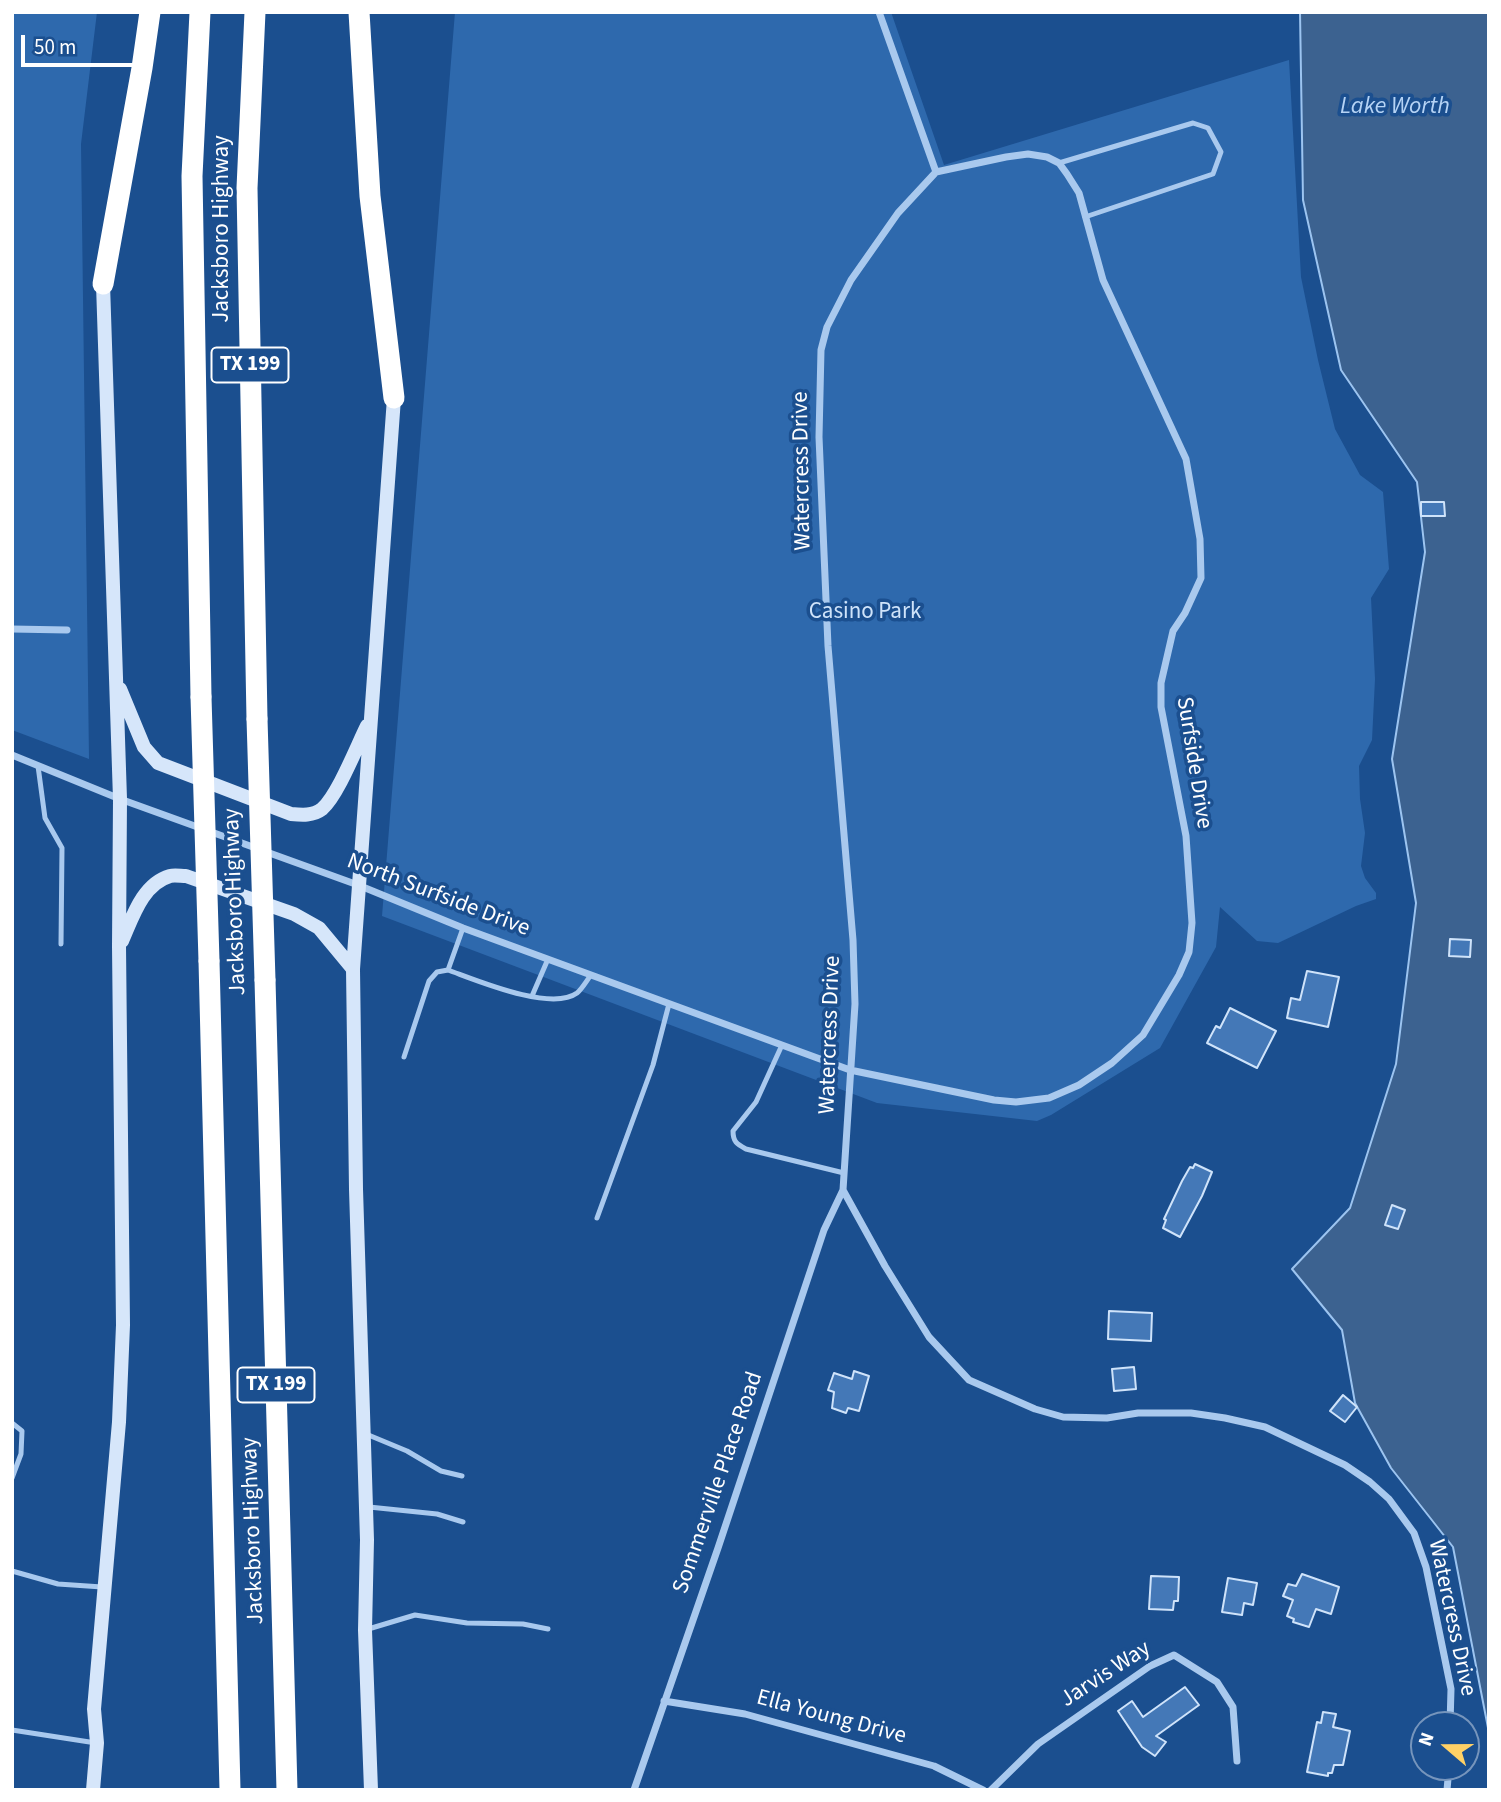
<!DOCTYPE html>
<html>
<head>
<meta charset="utf-8">
<style>
	body { margin:0 }
	#map { position:relative; width:1501px; height:1802px; overflow:hidden; background:#1b4f8f; font-family:"Source Sans 3",sans-serif }
	canvas { display:block }
	.frame { position:absolute; inset:0; border:14px solid #fff; pointer-events:none }
	.north { position:absolute; left:1410px; top:1711px; width:70px; height:70px; box-sizing:border-box; background:#1b4f8f; border:2px solid #7695bc; border-radius:50%; rotate:290deg; font-size:19px; font-weight:700; line-height:28px; text-align:center; color:#fff }
	.north::after { content:''; display:block; margin:auto; width:24px; height:32px; background:#ffd166; clip-path:polygon(50% 0,100% 100%,50% 72%,0 100%) }
	.scale { position:absolute; left:21px; top:35px; width:126px; height:32px; box-sizing:border-box; border:4px solid #fff; border-top:0; padding-left:9px; font-size:21px; line-height:24px; white-space:nowrap; color:#fff; -webkit-text-stroke:5px #1b4f8f; paint-order:stroke }
</style>
</head>
<body>
<div id="map">
<canvas width="1501" height="1802"></canvas>
<div class="frame"></div>
<div class="north">N</div>
<div class="scale">50 m</div>
</div>
<script>
const context = document.querySelector('canvas').getContext('2d');
context.lineJoin = 'round';
function paint(path, color) { context.fillStyle = color; context.fill(path, 'evenodd'); }
function trace(path, color, width, dash) { context.strokeStyle = color; context.lineWidth = width; context.lineCap = dash ? 'butt' : 'round'; context.setLineDash(dash || []); context.stroke(path); }
function drawText(font, color, halo, rows, align = 'center') {
  context.font = font + ' "Source Sans 3",sans-serif'; context.lineWidth = 7; context.setLineDash([]); context.textBaseline = 'middle'; context.strokeStyle = halo; context.fillStyle = color; for (const [text, x, y, turn = 0] of rows) {
    context.save(); context.translate(x, y); context.rotate((+turn || 0) * Math.PI / 180); context.textAlign = isNaN(turn) ? turn : align; if (halo) context.strokeText(text, 0, 0); context.fillText(text, 0, 0); context.restore();
  }
}
paint(new Path2D(`
	M12,12H97L81,144L89,759L12,730Z
	M455,12H891L944,165L1289,60L1301,277L1318,360L1335,429L1360,475L1383,492L1389,569L1371,598L1375,679L1372,740L1359,766L1360,799L1365,833L1361,866L1365,878L1376,893V899L1356,906L1278,943L1257,941L1220,907L1216,947L1160,1048L1051,1115L1037,1121L877,1103L382,916Z`), '#2e69ad');
const water = new Path2D(`
	M1300,12H1489V1733L1453,1547L1391,1468L1355,1403L1342,1330L1292,1269L1350,1208L1396,1064L1416,903L1392,759L1425,552L1417,482L1341,370L1303,200Z`);
paint(water, '#3c6290');
trace(water, '#9cc4f0', 2);
const building = new Path2D(`
	M1421,502H1444L1445,516H1421Z
	M1450,939L1471,940L1470,957L1449,956Z
	M1307,971L1339,977L1328,1027L1287,1018L1291,998L1300,1000Z
	M1230,1008L1276,1031L1257,1068L1207,1043L1216,1026L1220,1028Z
	M1195,1164L1212,1172L1202,1196L1180,1237L1163,1228L1166,1220L1164,1219L1182,1181L1190,1167L1193,1168Z
	M1392,1205L1405,1210L1398,1229L1385,1225Z
	M1109,1311L1152,1313L1151,1341L1108,1339Z
	M1134,1367L1136,1389L1114,1391L1112,1369Z
	M854,1371L869,1376L859,1411L848,1408L846,1413L832,1408L834,1392L828,1390L834,1373L852,1379Z
	M1343,1395L1357,1407L1345,1422L1330,1411Z
	M1302,1574L1339,1587L1331,1614L1316,1609L1309,1627L1293,1622L1294,1619L1287,1616L1293,1600L1283,1596L1288,1584L1296,1586Z
	M1151,1576L1179,1577L1178,1601H1174L1173,1610L1149,1609Z
	M1228,1578L1257,1583L1253,1605L1244,1603L1242,1615L1222,1612Z
	M1185,1687L1199,1705L1156,1736L1166,1742L1155,1756L1142,1747L1118,1711L1132,1701L1143,1717Z
	M1323,1712L1336,1714L1333,1727L1350,1731L1343,1765H1334L1332,1773H1328V1776L1307,1772L1317,1722L1321,1723Z`);
paint(building, '#4478b7');
trace(building, '#cfe3fa', 2);
trace(new Path2D(`
	M1059,163L1193,123L1208,128L1221,152L1213,174L1085,217
	M38,766L45,818L62,848L61,944
	M448,970L463,928
	M532,996L548,959
	M782,1045L756,1102L733,1131C733,1142 737,1144 746,1149L844,1173
	M404,1057L429,981L437,972L448,970C476,980 551,1012 577,993C582,989 587,980 591,975
	M597,1218L653,1065L669,1004
	M12,1423L22,1431L21,1454L12,1478
	M366,1434L407,1451L441,1471L462,1476
	M369,1507L437,1514L463,1522
	M12,1571L58,1584L102,1587
	M365,1630L415,1615L467,1623L523,1624L548,1629
	M12,1730L96,1743`), '#a9c9ee', 5);
trace(new Path2D(`
	M879,12L936,172L898,213L851,280L827,327L821,350L819,437L828,646L853,940L855,1004L843,1190L885,1266L929,1337L969,1380L1035,1409L1063,1417L1107,1418L1138,1413H1191L1225,1418L1265,1427L1345,1465L1370,1482L1389,1499L1414,1533L1426,1567L1451,1689L1450,1725
	M12,629L67,630
	M12,755L120,799L358,885L463,928L850,1070L994,1100L1016,1102L1049,1098L1079,1085L1112,1063L1143,1035L1179,975L1189,952L1192,923L1186,836L1161,707V683L1173,631L1185,613L1201,578L1200,539L1186,459L1103,280L1079,193L1067,174L1059,163L1047,157L1028,154L1006,157L936,172
	M664,1701L745,1714L934,1766L983,1790
	M634,1790L718,1548L824,1230L843,1190
	M991,1790L1038,1744L1150,1666L1174,1655L1217,1682L1233,1707L1237,1761
	M1447,1790L1449,1767`), '#a9c9ee', 7);
trace(new Path2D(`
	M120,689L144,747L158,763L291,814C302,815 313,816 322,809C338,795 357,746 367,726
	M122,941C132,919 142,884 170,876C174,875 181,876 186,876L294,914L319,928L353,969
	M93,1790L97,1743L94,1709L119,1422L123,1325L119,946L120,799L103,284
	M371,1790L365,1630L367,1540L356,1189L353,969L394,398`), '#d6e6fa', 14);
trace(new Path2D(`
	M200,12L192,176L201,697
	M255,12L247,188L257,719
	M359,12L370,196L394,398
	M103,284L142,68L150,12
	M209,961L230,1790
	M265,980L287,1790`), '#fff', 21);
trace(new Path2D(`
	M201,697L209,961
	M257,719L265,980`), '#fff', 21);
for (const [x, y, w] of [
	[250,365,77],
	[276,1385,77]
]) { const box = new Path2D(); box.roundRect(x - w / 2, y - 17.5, w, 35, 5); context.fillStyle = '#1b4f8f'; context.fill(box); trace(box, '#fff', 2); }
drawText('bold 21px', '#fff', null, [
	["TX 199",250,365],
	["TX 199",276,1385]
]);
drawText('23px', '#fff', '#1b4f8f', [
	["Jacksboro Highway",223,229,-90],
	["Watercress Drive",803,471,-91],
	["Surfside Drive",1193,763,81],
	["North Surfside Drive",438,896,21],
	["Jacksboro Highway",236,902,-92],
	["Watercress Drive",831,1035,-88],
	["Sommerville Place Road",719,1483,-71],
	["Jacksboro Highway",254,1531,-92],
	["Watercress Drive",1451,1618,78],
	["Jarvis Way",1106,1675,-33],
	["Ella Young Drive",831,1718,15]
]);
drawText('23px', '#cfe3fa', '#1b4f8f', [
	["Casino Park",865,613]
]);
drawText('italic 24px', '#b5d3f5', '#1b4f8f', [
	["Lake Worth",1395,108]
]);
</script>
</body>
</html>
